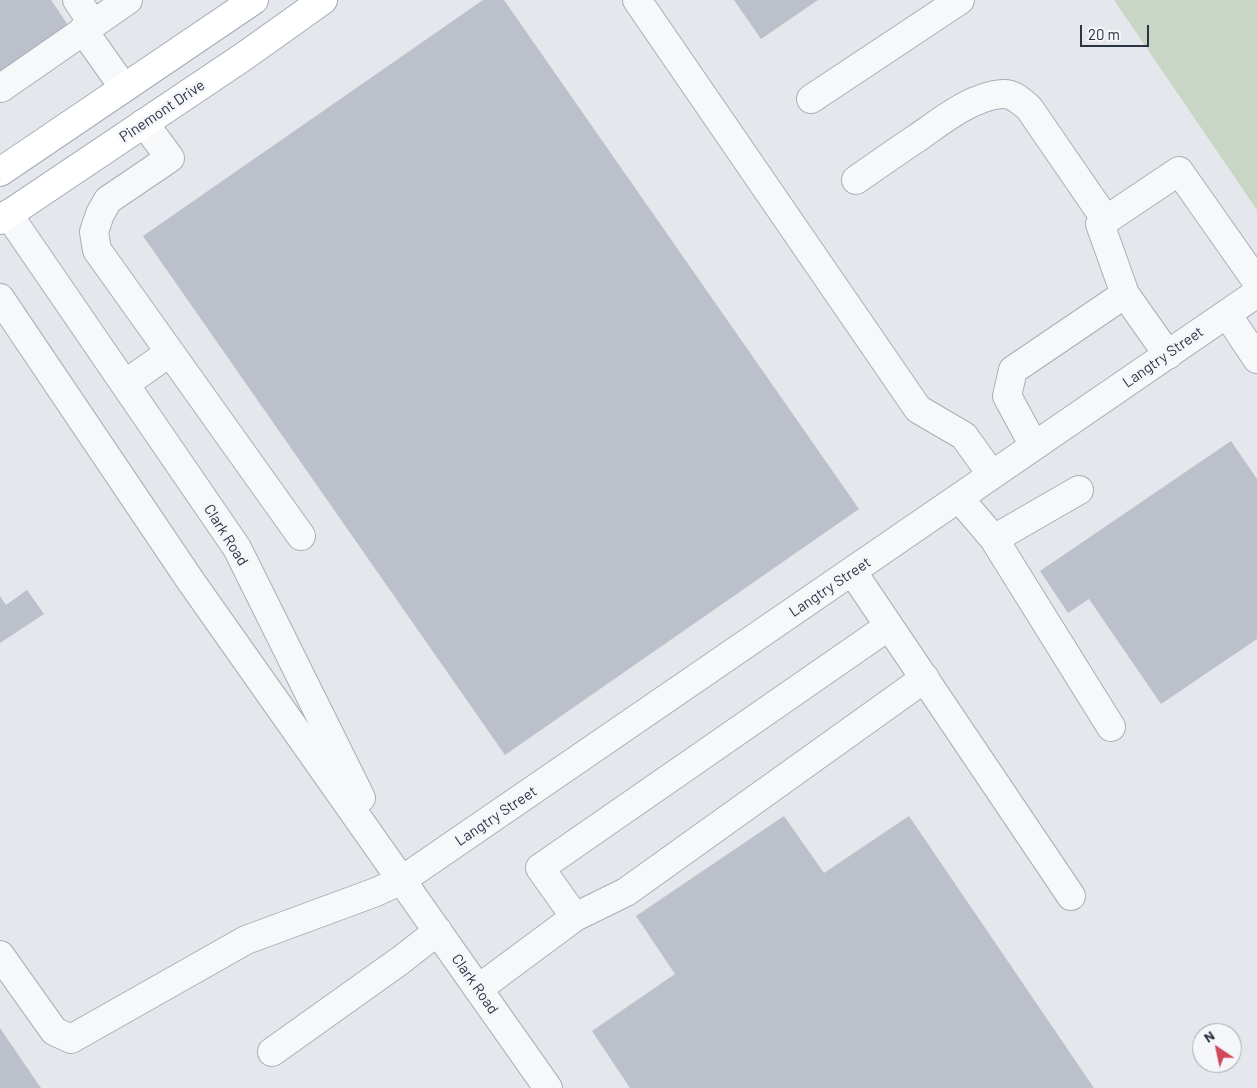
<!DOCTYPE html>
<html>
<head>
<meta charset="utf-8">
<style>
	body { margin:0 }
	#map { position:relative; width:1257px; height:1088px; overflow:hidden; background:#e4e7ec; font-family:Barlow,sans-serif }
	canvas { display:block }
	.north { position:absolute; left:1192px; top:1023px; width:50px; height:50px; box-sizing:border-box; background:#f4f6f9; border:1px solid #a4a8b1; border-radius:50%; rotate:326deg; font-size:14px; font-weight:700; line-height:20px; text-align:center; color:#2b3445 }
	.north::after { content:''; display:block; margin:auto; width:18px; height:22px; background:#d1495b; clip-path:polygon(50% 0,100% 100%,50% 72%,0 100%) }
	.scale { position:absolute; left:1080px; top:25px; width:69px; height:22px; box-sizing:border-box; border:2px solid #2b3445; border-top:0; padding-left:6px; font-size:15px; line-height:18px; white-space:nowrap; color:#2b3445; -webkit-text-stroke:4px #f4f6f9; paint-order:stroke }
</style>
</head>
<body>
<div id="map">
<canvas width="1257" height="1088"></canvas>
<div class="north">N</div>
<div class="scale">20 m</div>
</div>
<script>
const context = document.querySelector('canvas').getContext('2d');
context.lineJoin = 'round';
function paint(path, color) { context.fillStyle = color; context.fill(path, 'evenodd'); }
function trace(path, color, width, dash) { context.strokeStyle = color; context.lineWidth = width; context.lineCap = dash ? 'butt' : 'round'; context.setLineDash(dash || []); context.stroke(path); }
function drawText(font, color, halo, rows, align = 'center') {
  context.font = font + ' Barlow,sans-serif'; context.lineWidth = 5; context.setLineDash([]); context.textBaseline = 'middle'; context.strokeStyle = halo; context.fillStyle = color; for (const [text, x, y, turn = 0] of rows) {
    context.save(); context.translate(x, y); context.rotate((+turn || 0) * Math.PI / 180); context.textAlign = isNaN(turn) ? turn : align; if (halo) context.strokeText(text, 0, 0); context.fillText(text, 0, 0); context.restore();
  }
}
paint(new Path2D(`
	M1114,0H1257V210Z`), '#c9d6c5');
paint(new Path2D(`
	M0,0H51L68,25L0,71Z
	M483,0H504L859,509L505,755L143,236Z
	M734,0H818L761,39Z
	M1231,441L1257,479V639L1161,704L1089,599L1068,613L1040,571Z
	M27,590L44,614L0,643V596L6,605Z
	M784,816L824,873L909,816L1094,1088H630L592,1031L675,974L636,916Z
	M0,1028L41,1088H0Z`), '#bbc0ca');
const minor = new Path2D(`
	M77,0L93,24
	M637,0L918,409L964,436L992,475
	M83,30L124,88
	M1,88L128,0
	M811,99L960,0
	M144,123L170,158L108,200L100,214L94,232L97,250L301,536
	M856,180C876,166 896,152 917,138C940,122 972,96 1002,94C1013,93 1021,101 1029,108L1106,220
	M8,214L237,548L361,798
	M1125,294L1100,224L1179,171L1257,282
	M0,298L190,580L548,1088
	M1227,314L1257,359
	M125,384L169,353
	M1034,446L1007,396L1013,370L1125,294L1168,355
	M959,498L994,539L1111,727
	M994,539L1079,490
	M852,571L1071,896
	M575,917L626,892L925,678
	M0,955L54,1031L71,1039L246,940L376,892L402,880L1257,293
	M478,989L575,917L540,868L889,626
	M272,1052L401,960L438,931`);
const major = new Path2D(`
	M0,172L254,0
	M0,220L243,57L323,0`);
trace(minor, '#a9aeb7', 30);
trace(major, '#a3abb8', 30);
trace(minor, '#f7f8fa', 28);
trace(major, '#fff', 28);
drawText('15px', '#2b3445', '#f4f6f9', [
	["Pinemont Drive",162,111,-34],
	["Langtry Street",1163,357,-35],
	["Clark Road",226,535,58],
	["Langtry Street",830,587,-34],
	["Langtry Street",496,816,-34],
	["Clark Road",475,984,55]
]);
</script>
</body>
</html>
